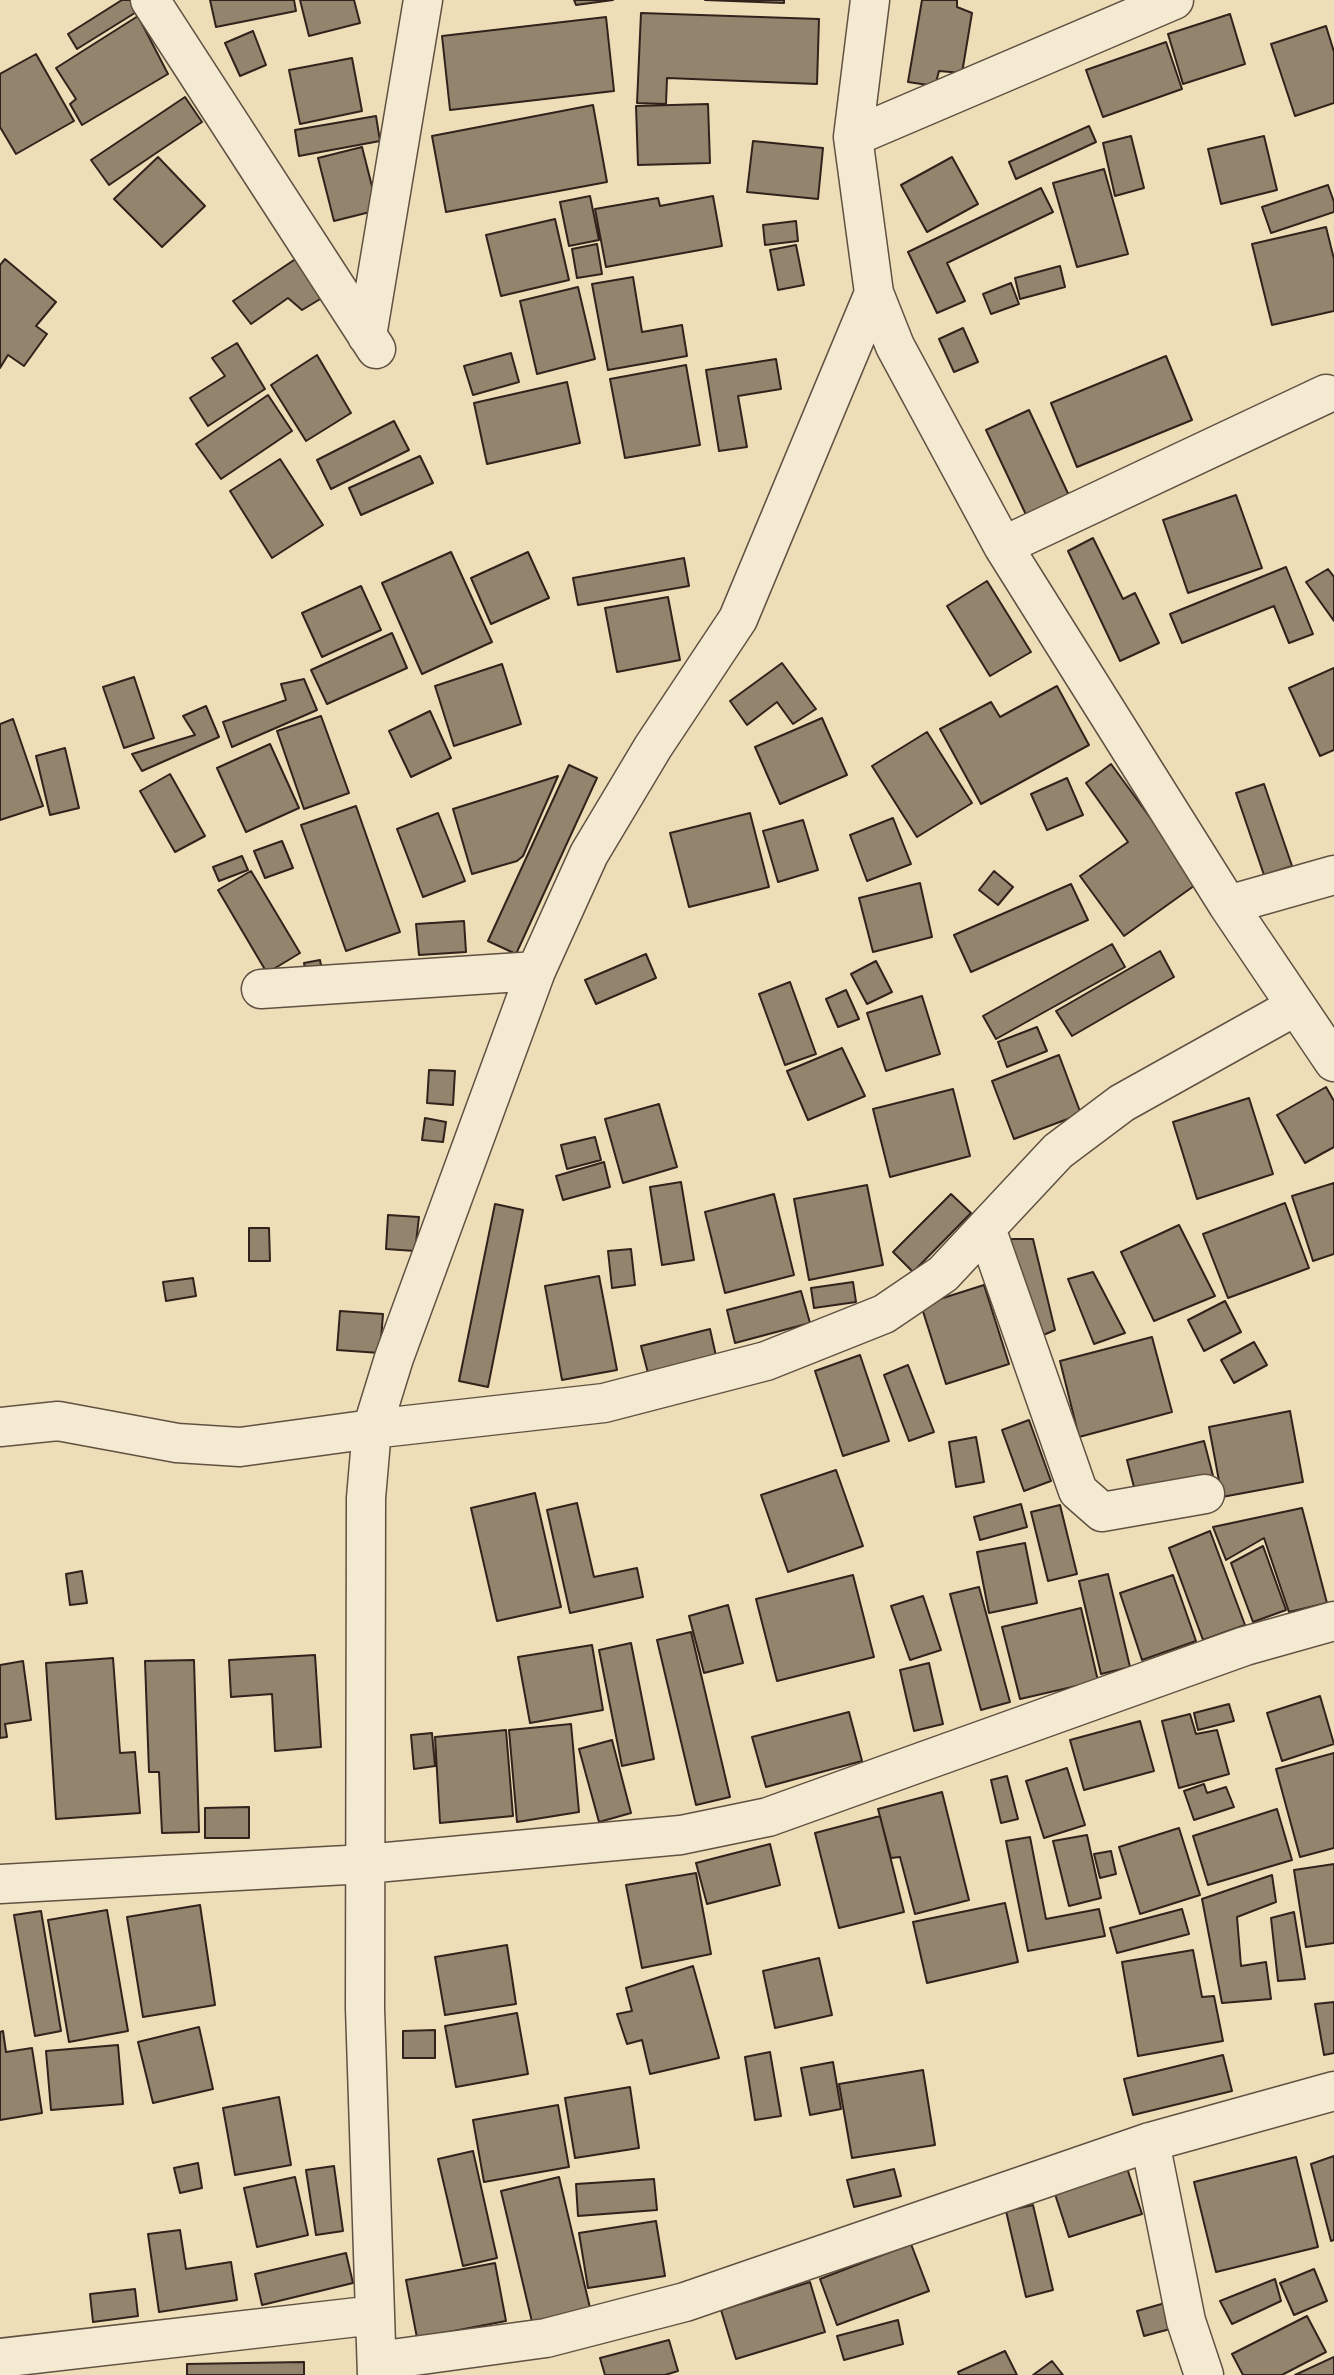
<!DOCTYPE html>
<html>
<head>
<meta charset="utf-8">
<style>
	body { margin:0 }
	canvas { display:block; background:#eddeb8 }
</style>
</head>
<body>
<canvas width="1334" height="2375"></canvas>
<script>
const context = document.querySelector('canvas').getContext('2d');
context.lineJoin = 'round';
function paint(path, color) { context.fillStyle = color; context.fill(path, 'evenodd'); }
function trace(path, color, width, dash) { context.strokeStyle = color; context.lineWidth = width; context.lineCap = dash ? 'butt' : 'round'; context.setLineDash(dash || []); context.stroke(path); }
const building = new Path2D(`
	M122,0H130L138,11L77,49L68,34Z
	M210,0H294L296,11L216,27Z
	M300,0H354L360,23L309,36Z
	M574,0H613L576,5Z
	M705,0H784V3Z
	M922,0H957V7L972,13L962,73L939,71L935,86L908,82Z
	M641,13L819,19L817,84L667,78L666,104L637,103Z
	M1230,14L1245,64L1183,84L1168,34Z
	M138,16L168,74L82,125L70,104L76,99L56,68Z
	M606,17L614,91L450,110L442,36Z
	M1326,26L1334,52V103L1295,116L1271,44Z
	M253,31L266,65L240,76L225,43Z
	M1166,42L1182,89L1103,117L1086,70Z
	M36,54L74,121L16,154L0,127V74Z
	M352,58L362,111L300,124L289,70Z
	M185,97L202,122L109,185L91,160Z
	M708,104L710,163L638,165L636,106Z
	M593,105L607,182L446,212L432,136Z
	M376,116L380,141L299,156L295,130Z
	M1089,126L1096,142L1016,179L1009,162Z
	M1131,136L1144,188L1115,196L1103,143Z
	M1264,136L1277,190L1221,204L1208,149Z
	M753,141L823,148L818,199L747,192Z
	M362,147L378,210L334,221L318,158Z
	M158,157L205,206L162,247L114,199Z
	M952,157L978,204L927,232L901,185Z
	M1104,169L1128,254L1077,267L1053,183Z
	M1328,185L1334,202V212L1271,233L1262,207Z
	M1041,188L1053,212L947,263L965,301L937,313L908,252Z
	M590,196L599,240L569,246L560,202Z
	M713,196L722,246L606,267L595,209L658,198L660,206Z
	M555,219L569,280L501,296L486,235Z
	M796,221L798,241L765,245L763,225Z
	M1326,227L1334,259V311L1272,325L1252,244Z
	M597,244L602,274L577,278L572,249Z
	M796,245L804,285L778,290L770,250Z
	M297,258L322,298L302,310L288,298L251,324L233,301Z
	M5,259L56,302L36,326L47,334L24,366L8,355L0,368V265Z
	M1060,266L1065,287L1020,299L1015,278Z
	M633,277L642,332L682,325L687,356L608,370L592,284Z
	M1011,283L1019,304L991,314L983,294Z
	M578,287L595,359L537,374L520,301Z
	M963,328L978,362L954,372L939,339Z
	M237,343L265,389L208,426L190,398L225,376L212,358Z
	M511,353L519,382L473,395L464,366Z
	M317,355L351,413L306,441L271,385Z
	M1166,356L1192,420L1077,467L1051,403Z
	M776,359L781,389L738,396L747,447L719,451L706,370Z
	M686,365L700,445L625,458L610,379Z
	M567,382L580,443L487,464L474,403Z
	M268,395L292,431L221,479L196,444Z
	M1029,410L1072,502L1029,521L986,430Z
	M394,421L409,450L331,489L317,460Z
	M420,456L433,483L361,515L349,488Z
	M280,459L323,525L272,558L230,491Z
	M1236,495L1262,568L1188,593L1163,520Z
	M1093,538L1123,599L1135,593L1159,643L1120,661L1068,551Z
	M451,552L492,642L422,674L382,583Z
	M528,552L549,598L491,624L471,578Z
	M684,558L689,586L578,605L573,578Z
	M1286,567L1313,634L1289,643L1274,606L1182,643L1170,614Z
	M1328,569L1334,577V621L1306,582Z
	M987,581L1031,652L990,676L947,606Z
	M361,586L381,630L322,657L302,613Z
	M668,597L680,660L617,672L605,608Z
	M392,633L407,668L327,704L311,670Z
	M782,663L816,709L793,724L777,702L747,725L730,701Z
	M502,664L521,724L454,746L435,686Z
	M1334,668V750L1320,756L1289,688Z
	M134,677L154,738L124,748L103,687Z
	M304,679L317,710L232,747L223,722L286,700L281,684Z
	M1057,686L1089,745L981,804L940,729L991,702L1000,717Z
	M206,706L219,737L142,771L132,754L195,735L183,716Z
	M430,711L451,758L411,777L389,731Z
	M321,716L349,793L304,809L277,731Z
	M822,718L847,775L780,804L755,747Z
	M13,719L43,806L0,820V724Z
	M927,732L972,803L917,837L872,766Z
	M270,744L299,808L246,832L217,768Z
	M65,748L79,808L50,815L36,756Z
	M1111,764L1198,883L1124,936L1080,876L1128,842L1086,783Z
	M569,765L597,778L516,954L488,941Z
	M170,774L205,836L175,852L140,791Z
	M558,776L523,856L517,861L472,874L453,809Z
	M1067,778L1083,815L1047,830L1031,794Z
	M1264,784L1292,866L1264,875L1236,793Z
	M356,806L400,932L346,951L301,825Z
	M438,813L465,881L423,897L397,829Z
	M750,813L769,887L689,907L670,833Z
	M893,818L911,864L867,881L850,835Z
	M803,820L818,870L778,882L763,831Z
	M282,841L293,868L265,878L254,851Z
	M242,856L248,870L219,881L213,867Z
	M251,871L300,953L267,973L218,890Z
	M994,871L1013,887L998,905L979,890Z
	M920,883L932,937L873,952L859,898Z
	M1071,884L1088,920L971,972L954,935Z
	M464,921L466,952L419,955L416,924Z
	M1112,944L1125,967L996,1039L983,1016Z
	M1160,951L1174,977L1072,1036L1056,1011Z
	M646,954L656,978L596,1004L585,980Z
	M320,960L323,976L307,979L304,963Z
	M876,961L892,992L867,1004L851,974Z
	M790,982L816,1054L785,1065L759,994Z
	M846,990L859,1019L838,1027L826,999Z
	M922,996L940,1054L886,1071L867,1013Z
	M1037,1027L1047,1051L1007,1067L998,1042Z
	M842,1048L865,1096L808,1120L787,1071Z
	M1059,1055L1081,1114L1014,1139L992,1081Z
	M429,1070L455,1071L453,1105L427,1103Z
	M1326,1087L1334,1101V1147L1305,1163L1277,1115Z
	M953,1089L970,1156L890,1177L873,1109Z
	M1249,1098L1273,1174L1197,1199L1173,1122Z
	M659,1104L677,1167L623,1183L605,1119Z
	M425,1118L446,1122L443,1142L422,1140Z
	M595,1137L601,1160L567,1169L561,1145Z
	M604,1162L610,1187L563,1200L556,1176Z
	M681,1182L694,1260L662,1265L650,1187Z
	M1334,1183V1254L1313,1261L1292,1196Z
	M867,1185L883,1265L809,1280L794,1199Z
	M774,1194L794,1275L725,1293L705,1212Z
	M951,1194L971,1213L913,1272L893,1252Z
	M1285,1203L1309,1268L1228,1298L1203,1234Z
	M495,1204L523,1210L488,1387L459,1381Z
	M388,1215L419,1217L415,1251L386,1249Z
	M1179,1225L1215,1296L1154,1321L1121,1252Z
	M249,1228H269L270,1261H249Z
	M1009,1239H1033L1055,1330L1034,1339Z
	M631,1249L635,1285L612,1288L608,1251Z
	M1093,1272L1125,1333L1094,1344L1068,1279Z
	M599,1276L617,1370L562,1380L545,1286Z
	M193,1278L196,1296L166,1301L163,1282Z
	M853,1282L856,1302L814,1308L811,1288Z
	M984,1285L1009,1364L946,1384L921,1305Z
	M801,1291L810,1323L735,1343L727,1310Z
	M1225,1301L1241,1332L1204,1351L1188,1320Z
	M340,1311L383,1314L380,1353L337,1350Z
	M710,1329L716,1356L648,1373L641,1346Z
	M1152,1337L1172,1412L1079,1437L1060,1361Z
	M1254,1342L1267,1365L1234,1383L1221,1360Z
	M860,1355L889,1441L843,1456L815,1371Z
	M908,1365L934,1432L909,1441L884,1375Z
	M1290,1411L1303,1482L1222,1497L1209,1427Z
	M1029,1420L1051,1481L1024,1491L1002,1430Z
	M976,1437L984,1482L956,1487L949,1442Z
	M1204,1441L1219,1499L1142,1518L1127,1460Z
	M836,1470L863,1546L788,1572L761,1495Z
	M535,1493L561,1607L497,1621L471,1508Z
	M577,1503L594,1577L637,1568L643,1597L570,1613L547,1510Z
	M1021,1504L1027,1527L980,1540L974,1517Z
	M1060,1505L1077,1574L1048,1581L1031,1512Z
	M1302,1508L1327,1603L1289,1612L1264,1538L1226,1560L1213,1527Z
	M1210,1531L1245,1625L1203,1640L1169,1548Z
	M1025,1543L1037,1603L989,1613L977,1552Z
	M1263,1546L1286,1610L1253,1622L1231,1563Z
	M82,1571L87,1603L70,1605L66,1574Z
	M1108,1574L1130,1667L1101,1674L1079,1581Z
	M853,1575L874,1657L777,1681L756,1599Z
	M1173,1575L1196,1641L1142,1660L1120,1593Z
	M979,1587L1010,1702L981,1710L950,1594Z
	M923,1596L941,1650L910,1660L891,1606Z
	M728,1605L743,1663L704,1673L689,1616Z
	M1081,1608L1098,1681L1020,1699L1002,1627Z
	M691,1632L730,1797L696,1805L657,1640Z
	M631,1643L654,1759L622,1766L599,1650Z
	M592,1645L603,1710L530,1723L518,1657Z
	M315,1655L321,1747L275,1751L272,1694L231,1697L229,1660Z
	M113,1658L120,1753L135,1752L140,1813L56,1819L46,1663Z
	M194,1660L199,1832L162,1833L159,1772H149L145,1661Z
	M23,1661L31,1720L5,1724L7,1737L0,1738V1665Z
	M929,1663L943,1724L914,1731L900,1670Z
	M1320,1696L1334,1744L1282,1761L1267,1713Z
	M1229,1704L1234,1721L1198,1730L1194,1713Z
	M849,1712L862,1761L766,1787L752,1737Z
	M1190,1714L1196,1734L1217,1730L1229,1774L1179,1788L1162,1721Z
	M1140,1721L1154,1771L1084,1790L1070,1740Z
	M571,1724L579,1812L517,1822L509,1730Z
	M506,1730L513,1816L440,1823L435,1737Z
	M432,1733L435,1766L414,1769L411,1735Z
	M612,1740L631,1813L599,1822L579,1749Z
	M1334,1753V1848L1300,1857L1276,1769Z
	M1067,1768L1085,1825L1044,1838L1026,1781Z
	M1007,1776L1018,1819L1001,1823L991,1780Z
	M1204,1784L1207,1793L1226,1787L1234,1807L1194,1820L1184,1791Z
	M942,1792L969,1900L915,1914L900,1857L891,1858L878,1809Z
	M249,1807V1838H205V1808Z
	M1277,1809L1292,1860L1208,1885L1193,1836Z
	M880,1816L904,1912L839,1928L815,1833Z
	M1179,1828L1200,1895L1140,1914L1119,1847Z
	M1087,1835L1101,1898L1069,1906L1053,1841Z
	M1030,1837L1046,1919L1099,1909L1105,1936L1028,1951L1006,1841Z
	M770,1844L780,1885L707,1904L696,1863Z
	M1111,1851L1116,1874L1100,1878L1094,1854Z
	M1334,1864V1943L1306,1947L1294,1870Z
	M696,1873L711,1954L642,1968L626,1885Z
	M1272,1875L1276,1902L1237,1917L1241,1966L1266,1962L1271,1999L1222,2003L1202,1899Z
	M1005,1903L1018,1962L927,1983L913,1922Z
	M200,1905L215,2005L143,2017L127,1917Z
	M1182,1909L1189,1934L1117,1953L1110,1928Z
	M107,1910L128,2031L69,2042L48,1920Z
	M41,1911L61,2031L35,2036L14,1915Z
	M1294,1912L1305,1979L1278,1981L1271,1918Z
	M507,1945L516,2004L445,2015L435,1957Z
	M1193,1950L1202,1997L1214,1996L1223,2041L1138,2056L1122,1962Z
	M819,1958L832,2015L775,2028L763,1971Z
	M693,1966L719,2058L650,2074L642,2040L627,2044L617,2014L632,2011L626,1988Z
	M1334,2002V2053L1324,2055L1315,2004Z
	M517,2013L528,2074L456,2087L445,2026Z
	M199,2027L213,2089L153,2103L138,2042Z
	M435,2030V2058H403V2031Z
	M3,2031L6,2052L32,2048L42,2113L0,2120V2032Z
	M118,2045L123,2104L51,2110L46,2051Z
	M770,2052L781,2116L755,2120L745,2057Z
	M1223,2055L1232,2091L1133,2115L1124,2079Z
	M833,2062L841,2109L810,2115L801,2068Z
	M923,2070L935,2145L852,2158L839,2084Z
	M630,2087L639,2148L575,2158L565,2098Z
	M279,2097L291,2165L235,2175L223,2108Z
	M558,2105L569,2167L484,2182L473,2120Z
	M473,2151L497,2258L463,2266L438,2159Z
	M1334,2156V2240L1331,2241L1311,2164Z
	M1296,2157L1318,2247L1216,2272L1194,2182Z
	M198,2163L202,2188L180,2193L174,2168Z
	M1126,2165L1142,2214L1069,2237L1053,2188Z
	M334,2166L343,2231L316,2235L306,2170Z
	M894,2169L901,2196L854,2207L847,2180Z
	M295,2177L308,2235L257,2247L244,2188Z
	M559,2177L591,2312L533,2326L501,2191Z
	M654,2179L657,2210L578,2216L576,2184Z
	M1033,2205L1053,2290L1026,2297L1006,2211Z
	M656,2221L665,2276L588,2288L579,2233Z
	M180,2230L186,2269L231,2262L237,2300L159,2312L148,2234Z
	M911,2244L929,2291L837,2325L820,2279Z
	M346,2253L353,2283L262,2305L255,2274Z
	M495,2263L506,2321L417,2338L406,2280Z
	M1314,2269L1327,2301L1294,2315L1280,2283Z
	M1275,2279L1281,2301L1232,2324L1220,2301Z
	M810,2282L825,2332L736,2359L721,2310Z
	M135,2289L138,2316L93,2322L90,2294Z
	M1179,2299L1185,2325L1144,2336L1137,2311Z
	M1307,2316L1326,2352L1282,2375H1243L1232,2354Z
	M898,2320L903,2344L844,2360L837,2336Z
	M669,2340L678,2371L665,2375H605L600,2358Z
	M1005,2351L1017,2375H959L958,2372Z
	M1334,2357V2375H1295Z
	M1052,2361L1063,2375H1033Z
	M304,2362V2375H187V2364Z`);
paint(building, '#93846d');
trace(building, '#32221c', 2);
const minor = new Path2D(`
	M150,0L376,349
	M870,0L853,137L874,293L895,346L1003,546L1228,905L1334,1062
	M853,137L1174,0
	M367,336L423,0
	M1003,546L1326,394
	M1228,905L1334,875
	M261,989L536,971
	M986,1228L1078,1491L1102,1512L1205,1494
	M0,1427L58,1421L177,1443L240,1447L372,1429L604,1403L766,1361L884,1314L943,1274L1058,1151L1122,1103L1296,1006
	M0,1884L365,1864L681,1835L768,1817L1245,1646L1334,1621
	M1150,2142L1186,2321L1204,2375
	M0,2358L375,2315
	M377,2361L546,2338L685,2302L1150,2142L1334,2091
	M377,2375L365,2008L366,1498L372,1429L394,1358L536,971L589,854L653,747L738,619L874,293`);
trace(minor, '#615143', 41);
trace(minor, '#f3ead1', 38);
</script>
</body>
</html>
